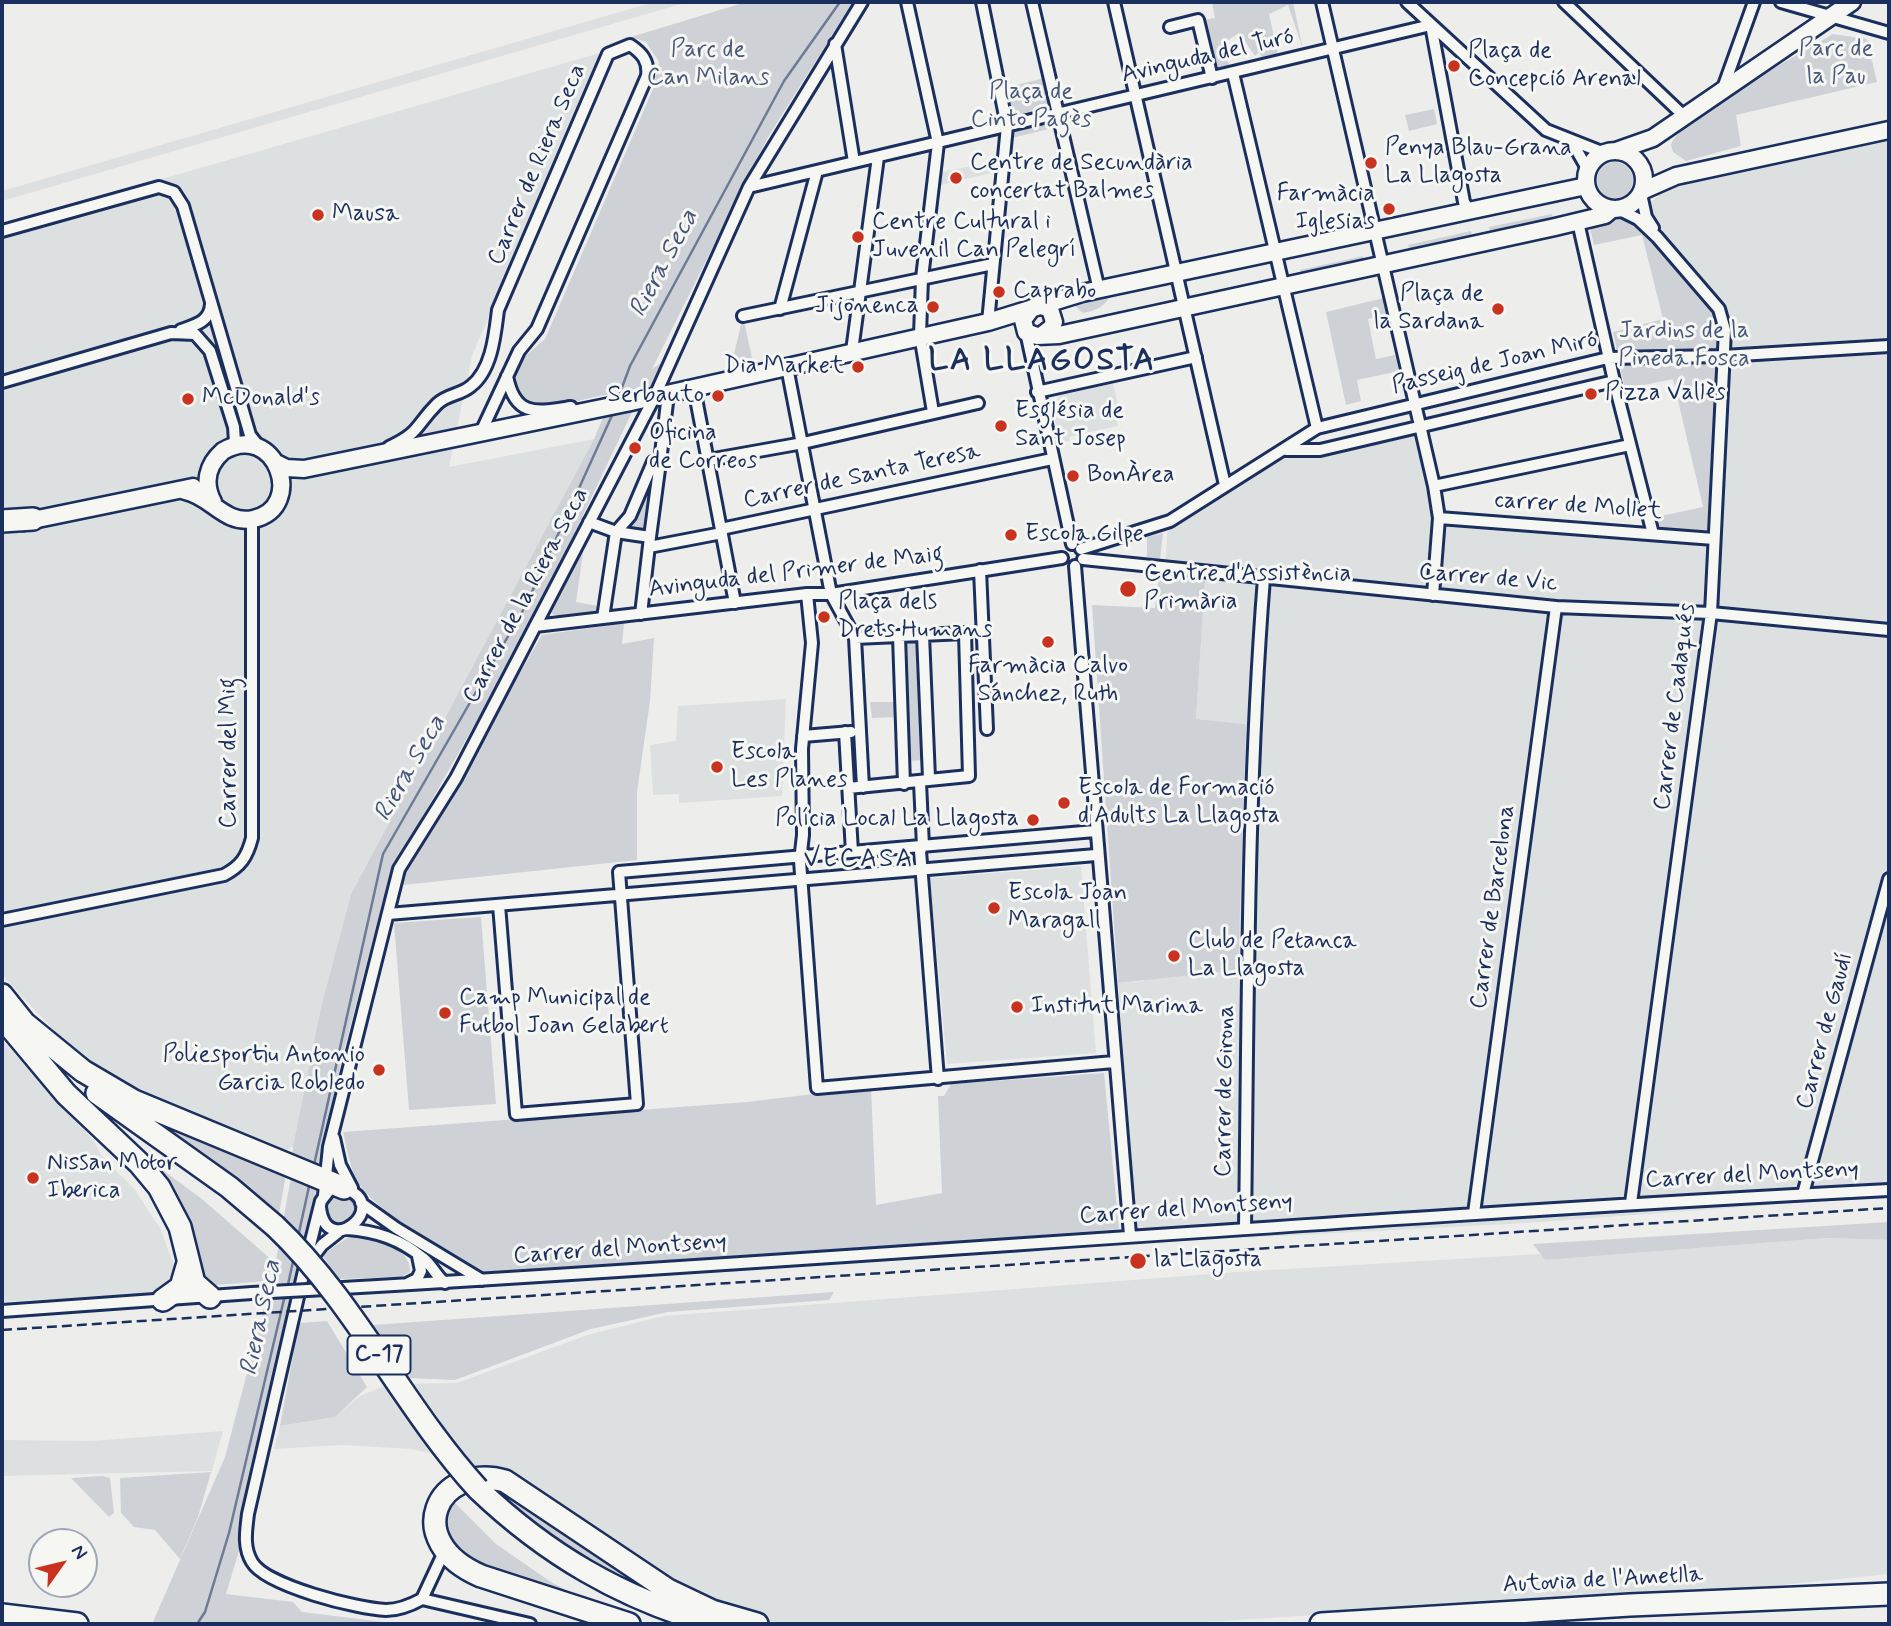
<!DOCTYPE html>
<html>
<head>
<meta charset="utf-8">
<style>
	body { margin:0 }
	#map { position:relative; width:1891px; height:1626px; overflow:hidden; background:#edeeec; font-family:Mynerve,sans-serif }
	canvas { display:block }
	.frame { position:absolute; inset:0; border:4px solid #1b2f5e; pointer-events:none }
	.north { position:absolute; left:28px; top:1528px; width:70px; height:70px; box-sizing:border-box; background:#f6f6f2; border:2px solid #9ea6b7; border-radius:50%; rotate:56deg; font-size:19px; font-weight:700; line-height:28px; text-align:center; color:#1b2f5e }
	.north::after { content:''; display:block; margin:auto; width:24px; height:32px; background:#c8321e; clip-path:polygon(50% 0,100% 100%,50% 72%,0 100%) }
</style>
</head>
<body>
<div id="map">
<canvas width="1891" height="1626"></canvas>
<div class="frame"></div>
<div class="north">N</div>
</div>
<script>
const context = document.querySelector('canvas').getContext('2d');
context.lineJoin = 'round';
function paint(path, color) { context.fillStyle = color; context.fill(path, 'evenodd'); }
function trace(path, color, width, dash) { context.strokeStyle = color; context.lineWidth = width; context.lineCap = dash ? 'butt' : 'round'; context.setLineDash(dash || []); context.stroke(path); }
function drawText(font, color, halo, rows, align = 'center') {
  context.font = font + ' Mynerve,sans-serif'; context.lineWidth = 6; context.setLineDash([]); context.textBaseline = 'middle'; context.strokeStyle = halo; context.fillStyle = color; for (const [text, x, y, turn = 0] of rows) {
    context.save(); context.translate(x, y); context.rotate((+turn || 0) * Math.PI / 180); context.textAlign = isNaN(turn) ? turn : align; if (halo) context.strokeText(text, 0, 0); context.fillText(text, 0, 0); context.restore();
  }
}
paint(new Path2D(`
	M654,2H688L2,201V191Z
	M600,53L472,356L449,467L594,439L351,894L321,1007L293,1146L273,1162L160,1120L76,1054L2,975V225Z
	M1889,139V1196L1527,1223L1243,1238H1137L1118,983L1144,981L1246,724L1196,719L1205,581L1164,576L1168,526L1180,523L1279,460L1417,431L1435,516L1718,541L1723,307L1649,218L1646,205L1671,187Z
	M1000,160V171L941,185L942,172Z
	M1113,383L1119,409L1114,410L1118,426L1069,437L1070,441L1060,443L1052,406L1060,395Z
	M786,699L782,796L679,803V794L653,795L650,745L676,741L678,706Z
	M1081,866L1096,1053L947,1064L930,878Z
	M2,1040L93,1140L101,1155L135,1190L160,1228L179,1278L164,1292L2,1302Z
	M1827,1238L1889,1240V1574L1761,1587L1175,1624H787L753,1618L700,1599L477,1469L472,1462L411,1449L342,1445L274,1449L280,1426L335,1417L360,1396L389,1384L457,1383L587,1335L663,1316L1237,1272L1540,1254L1545,1260Z
	M223,1431L212,1471L2,1476V1440L91,1441Z`), '#dde0e1');
paint(new Path2D(`
	M746,2H853L768,137L652,369L666,360L657,379L655,378L652,388L643,389L530,627L400,856L383,900L341,1062L317,1186L256,1451L239,1551L226,1594L293,1602L302,1612L399,1624H446H152L225,1457L275,1266L291,1177L293,1146L321,1007L351,894L594,439L613,394C577,396 533,426 511,385L521,360L545,339L653,89L659,62L646,42L631,37Z
	M1212,2H1293L1303,49L1288,5L1269,14L1278,55L1263,60L1259,52L1255,56L1239,33L1218,47L1233,70L1214,73L1204,20L1215,18Z
	M1833,34L1867,39L1877,82L1736,115L1741,146L1686,161L1673,152L1671,145C1679,118 1804,52 1833,34Z
	M1049,77L1061,126L1012,138L1004,88Z
	M1434,109L1437,124L1409,131L1405,115Z
	M1597 180a18 18 0 1 1 36 0a18 18 0 1 1-36 0Z
	M1552,214L1553,219L1491,233L1489,227Z
	M1619,216C1658,226 1686,278 1711,308C1728,338 1714,494 1712,537L1658,528L1656,517L1703,507L1673,379L1625,389L1613,332L1663,319L1642,235L1594,245L1588,221Z
	M1471,231L1472,236L1410,250L1408,245Z
	M1363,256L1365,262L1302,276L1300,270Z
	M1111,294C1106,306 1096,311 1083,313L1075,306L1074,299Z
	M1388,297L1393,313L1368,319L1376,359L1395,355L1399,371L1357,380L1361,401L1346,405L1326,312Z
	M743,316L754,367L730,371Z
	M660,462L650,537L616,532Z
	M586,532L576,602L598,606L596,612L557,616L545,610Z
	M1163,533L1160,560L1147,557V537Z
	M1159,575L1205,581L1196,719L1246,724L1238,970L1118,983L1092,605L1155,608Z
	M624,623L622,644L654,638L650,701L637,792V860L403,885L406,868L542,635Z
	M923,635L928,760L903,761L899,636Z
	M870,702H894L896,717L872,718Z
	M481,917L496,1104L409,1110L394,923Z
	M1104,1073L1119,1229L490,1277C460,1262 381,1214 362,1188C350,1173 348,1151 343,1132L747,1102L871,1087L876,1205L942,1193L938,1096H944L951,1084Z
	M159,1124L286,1174L279,1214Z
	M141,1154L202,1199L273,1261L267,1281L204,1286Z
	M325 1209a16 16 0 1 1 32 0a16 16 0 1 1-32 0Z
	M1889,1222V1240L1827,1238L1545,1260L1533,1244Z
	M373,1236C389,1245 411,1252 410,1272L401,1277L339,1279L322,1255L347,1238Z
	M834,1292L829,1300L668,1312L591,1329L455,1380L409,1378L373,1325Z
	M327,1321L367,1387L335,1417L280,1426L299,1323Z
	M211,1472L198,1517L180,1559L155,1530L134,1527L121,1513L120,1478Z
	M103,1476L110,1478L114,1513L109,1517L71,1478Z
	M489,1485L512,1494L676,1601L606,1572L570,1550Z
	M453,1501L496,1544L551,1582L608,1612L507,1578L456,1553L442,1518Z`), '#ced2d7');
trace(new Path2D(`
	M618,398L630,366L784,81L840,2
	M314,1165L383,854L526,605L614,411
	M298,1237L310,1182
	M287,1289L294,1257
	M197,1624L205,1612L229,1533L285,1295`), '#6e7a96', 2.5);
const street = new Path2D(`
	M907,2L938,143L922,278L920,335L933,412
	M982,2L1007,126L988,322
	M1032,2L1099,290
	M1114,2L1225,485
	M1322,2L1434,486L1439,518L1433,595
	M1407,2L1546,130L1604,153
	M1564,2L1685,117
	M1781,2L1889,33
	M1170,27L1198,20L1212,78
	M835,44L854,162
	M1233,73L1317,428
	M1722,91L1754,2
	M1572,142L1588,170
	M749,187L1431,25L1464,202L1469,210
	M1641,194L1646,217L1653,228
	M1618,209L1638,219L1657,237L1719,309L1725,330L1711,613L1631,1203
	M1578,222L1614,381L1653,534
	M2,231L159,187L174,192L183,206L250,435L260,448
	M780,309L817,171
	M743,316L993,264
	M181,330C195,325 210,322 211,304
	M1026,332L1072,544
	M852,351L878,157
	M787,367L831,594L855,638L863,787
	M507,376C515,418 537,412 571,407
	M2,382L171,333L195,334L210,351L234,427L235,442L226,449
	M694,388L735,603
	M1037,392L1196,357
	M389,447C421,432 415,426 437,404C447,394 461,395 471,386C492,370 495,334 498,310L608,54L630,45C642,53 649,61 647,76L537,329L519,351L481,432
	M1286,450H1320L1614,381
	M708,460L803,443L978,403
	M660,462L668,394
	M1434,486L1630,445
	M1439,518L1714,539
	M589,522L616,532L650,537L660,462H653L630,516L616,532
	M721,529L1052,459
	M649,547L722,533
	M1081,549L1170,521L1317,428L1608,358L1723,356L1889,346
	M1083,559L1556,607L1711,613L1889,630
	M1075,566L1130,1235
	M980,570L987,729
	M807,594L812,643L802,749L803,835L800,861L817,1088L1114,1062
	M641,614L650,537
	M603,618L616,532
	M535,626L807,594H831L1062,558
	M923,635L929,778
	M899,636L904,784
	M845,732L852,852
	M803,736L851,732
	M920,783L923,846L920,851L938,1079
	M848,788L969,776L965,633L855,638
	M499,905L516,1114L637,1104L619,872L1095,831
	M388,914L1096,855
	M2,920L224,875C241,866 247,857 252,838V519
	M334,1138L340,1165L352,1188
	M328,1192L321,1201L309,1249L248,1514C246,1531 243,1547 252,1562C266,1586 358,1609 386,1610C400,1610 411,1605 422,1599L444,1552
	M1803,1194L1889,879
	M324,1195L329,1147L399,869L456,778L653,400L749,187L862,2
	M361,1203L396,1228L482,1280
	M320,1207C326,1262 395,1204 343,1188
	M1474,1213L1556,607
	M1245,1228C1248,1011 1247,794 1264,578
	M347,1229C376,1231 400,1239 423,1258C432,1265 436,1276 445,1283
	M309,1262L322,1245L341,1230
	M407,1284L417,1279L421,1271L418,1256
	M308,1290C835,1260 1362,1217 1889,1190
	M2,1311L252,1293
	M422,1599L530,1624`);
const secondary = new Path2D(`
	M1616,151L1653,138L1852,2
	M1586 180a29 29 0 1 1 58 0a29 29 0 1 1-58 0Z
	M1642,191L1676,176L1889,130
	M1038,305L1050,309L1054,322L1051,328L1042,335
	M1032,308L1023,320L1026,332L1037,336L1059,335L1555,227L1605,215L1612,209
	M276,463L286,468L304,469L631,402L988,322L1082,293L1586,186
	M185,491C211,496 225,525 253,519C307,508 276,420 223,451C207,465 203,483 213,502
	M23,522L193,487`);
const highway = new Path2D(`
	M2,521L33,519
	M2,995L30,1030
	M5,1021L66,1094L139,1163L159,1187L180,1227L194,1283L210,1297
	M23,1022L83,1071L134,1101L344,1188
	M97,1093L229,1187L275,1226
	M163,1300L181,1287L188,1263
	M478,1489C546,1554 621,1598 712,1624
	M2,1615L77,1624
	M629,1624L481,1576C400,1541 437,1462 505,1481L668,1590L712,1611L757,1624
	M1321,1624L1630,1605L1889,1594`);
trace(street, '#1b2f5e', 16);
trace(secondary, '#1b2f5e', 21);
trace(highway, '#1b2f5e', 26);
trace(street, '#f6f6f2', 10);
trace(secondary, '#f6f6f2', 16);
trace(highway, '#f6f6f2', 21);
trace(new Path2D(`
	M2,1330L1889,1208`), '#1b2f5e', 2.5, [10, 5]);
const streetBridge = new Path2D(`
	M252,1293L308,1290`);
const highwayBridge = new Path2D(`
	M275,1226C356,1303 403,1407 478,1489`);
trace(streetBridge, '#1b2f5e', 16, []);
trace(highwayBridge, '#1b2f5e', 26, []);
trace(streetBridge, '#f6f6f2', 10);
trace(highwayBridge, '#f6f6f2', 21);
for (const [x, y, r, color] of [
	[1454,66,7,"#c8321e"],
	[1371,163,7,"#c8321e"],
	[956,178,7,"#c8321e"],
	[1389,209,7,"#c8321e"],
	[318,215,7,"#c8321e"],
	[858,237,7,"#c8321e"],
	[999,292,7,"#c8321e"],
	[933,307,7,"#c8321e"],
	[1498,309,7,"#c8321e"],
	[858,367,7,"#c8321e"],
	[1591,394,7,"#c8321e"],
	[718,396,7,"#c8321e"],
	[188,399,7,"#c8321e"],
	[1001,426,7,"#c8321e"],
	[635,448,7,"#c8321e"],
	[1073,476,7,"#c8321e"],
	[1011,535,7,"#c8321e"],
	[1128,589,9,"#c8321e"],
	[824,617,7,"#c8321e"],
	[1048,642,7,"#c8321e"],
	[717,767,7,"#c8321e"],
	[1064,803,7,"#c8321e"],
	[1033,820,7,"#c8321e"],
	[994,908,7,"#c8321e"],
	[1174,956,7,"#c8321e"],
	[1017,1007,7,"#c8321e"],
	[445,1013,7,"#c8321e"],
	[379,1070,7,"#c8321e"],
	[33,1178,7,"#c8321e"],
	[1138,1261,9,"#c8321e"]
]) { const dot = new Path2D(); dot.arc(x, y, r, 0, 2 * Math.PI); context.fillStyle = color; context.fill(dot); trace(dot, '#f6f6f2', 2.5); }
for (const [x, y, w] of [
	[379,1355,63]
]) { const box = new Path2D(); box.roundRect(x - w / 2, y - 19.5, w, 39, 5); context.fillStyle = '#f6f6f2'; context.fill(box); trace(box, '#1b2f5e', 2); }
drawText('bold 23px', '#1b2f5e', null, [
	["C-17",379,1355]
]);
drawText('24px', '#48587c', '#f6f6f2', [
	["Parc de",1836,50],
	["la Pau",1836,78],
	["Parc de",708,51],
	["Can Milans",708,79],
	["Plaça de",1031,93],
	["Cinto Pagès",1031,121],
	["Jardins de la",1684,332],
	["Pineda Fosca",1684,360]
]);
drawText('24px', '#1b2f5e', '#f6f6f2', [
	["Plaça de",1468,52],
	["Concepció Arenal",1468,80],
	["Penya Blau-Grana",1385,149],
	["La Llagosta",1385,177],
	["Centre de Secundària",970,164],
	["concertat Balmes",970,192],
	["Farmàcia",1375,195,"right"],
	["Iglesias",1375,223,"right"],
	["Mausa",332,215],
	["Centre Cultural i",872,223],
	["Juvenil Can Pelegrí",872,251],
	["Caprabo",1013,292],
	["Plaça de",1484,295,"right"],
	["la Sardana",1484,323,"right"],
	["Jijonenca",919,307,"right"],
	["Dia Market",844,367,"right"],
	["Pizza Vallès",1605,394],
	["Serbauto",704,396,"right"],
	["McDonald's",202,399],
	["Església de",1015,412],
	["Sant Josep",1015,440],
	["Oficina",649,434],
	["de Correos",649,462],
	["BonÀrea",1087,476],
	["Escola Gilpe",1025,535],
	["Centre d'Assistència",1144,575],
	["Primària",1144,603],
	["Plaça dels",838,603],
	["Drets Humans",838,631],
	["Farmàcia Calvo",1048,667,"center"],
	["Sánchez, Ruth",1048,695,"center"],
	["Escola",731,753],
	["Les Planes",731,781],
	["Escola de Formació",1078,789],
	["d'Adults La Llagosta",1078,817],
	["Polícia Local La Llagosta",1019,820,"right"],
	["Escola Joan",1008,894],
	["Maragall",1008,922],
	["Club de Petanca",1188,942],
	["La Llagosta",1188,970],
	["Camp Municipal de",459,999],
	["Futbol Joan Gelabert",459,1027],
	["Institut Marina",1031,1007],
	["Poliesportiu Antonio",365,1056,"right"],
	["Garcia Robledo",365,1084,"right"],
	["Nissan Motor",47,1164],
	["Iberica",47,1192],
	["la Llagosta",1154,1261]
], 'left');
drawText('24px', '#1b2f5e', '#f6f6f2', [
	["Avinguda del Turó",1208,57,-13],
	["Carrer de Riera Seca",538,165,-67],
	["Passeig de Joan Miró",1495,364,-13],
	["Carrer de Santa Teresa",862,477,-12],
	["carrer de Mollet",1578,507,4],
	["Avinguda del Primer de Maig",796,573,-7],
	["Carrer de Vic",1488,579,5],
	["Carrer de la Riera Seca",527,596,-62],
	["Carrer de Cadaqués",1676,707,-83],
	["Carrer del Mig",230,753,-90],
	["Carrer de Barcelona",1494,907,-82],
	["Carrer de Gaudí",1826,1031,-75],
	["Carrer de Girona",1226,1091,-89],
	["Carrer del Montseny",1752,1176,-3],
	["Carrer del Montseny",1186,1210,-4],
	["Carrer del Montseny",620,1250,-4],
	["Autovia de l'Ametlla",1603,1581,-3]
]);
drawText('italic 26px', '#44547a', '#f6f6f2', [
	["Riera Seca",665,264,-62],
	["Riera Seca",411,769,-60],
	["Riera Seca",262,1318,-78]
]);
context.letterSpacing = '2px';
drawText('26px', '#1b2f5e', '#f6f6f2', [
	["VECASA",859,861]
]);
context.letterSpacing = '0px';
context.letterSpacing = '2px';
drawText('bold 32px', '#1b2f5e', '#f6f6f2', [
	["LA LLAGOSTA",1042,362]
]);
context.letterSpacing = '0px';
</script>
</body>
</html>
